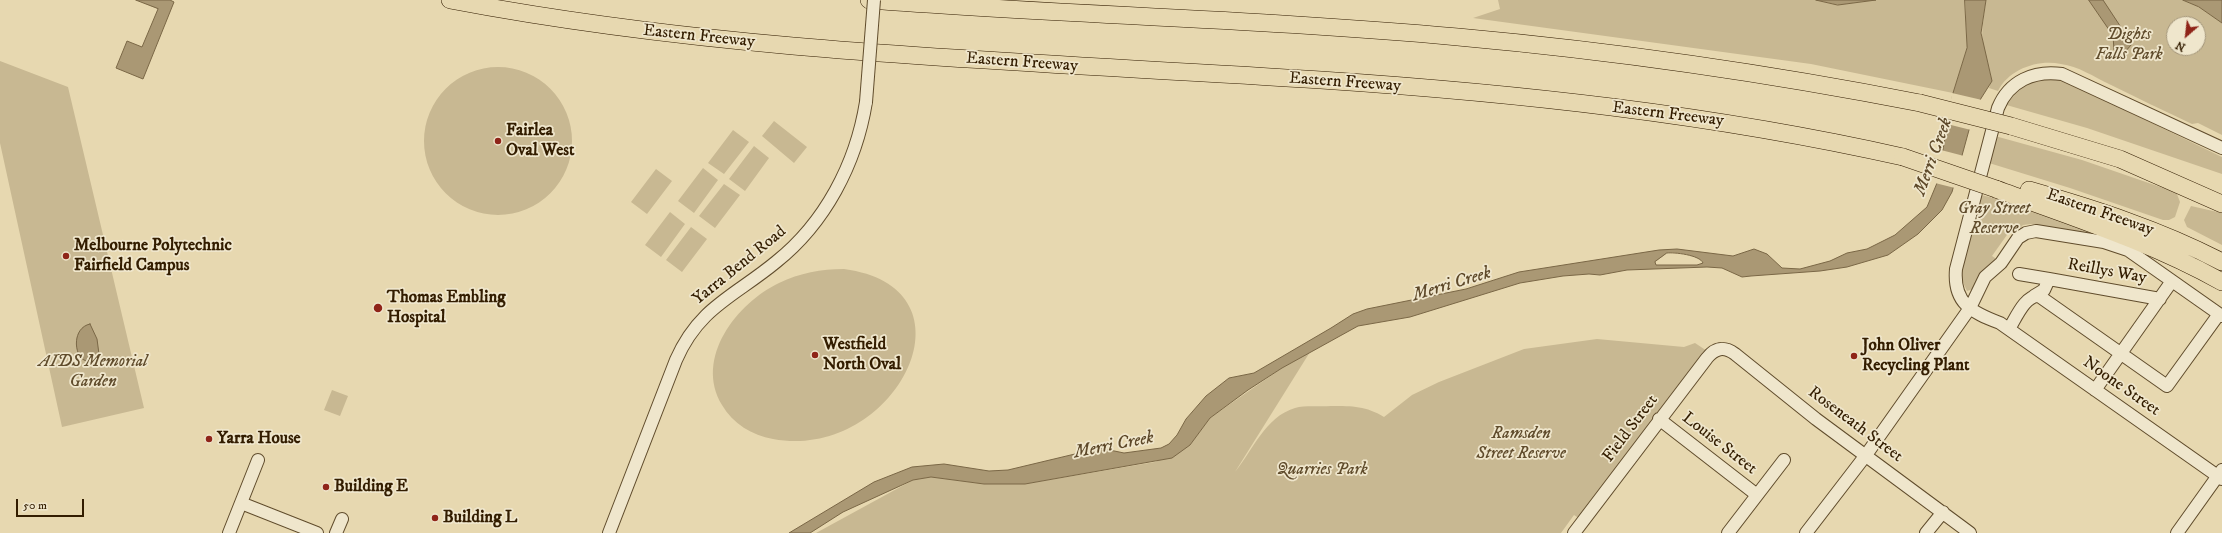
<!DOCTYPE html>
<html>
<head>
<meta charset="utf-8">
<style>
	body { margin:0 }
	#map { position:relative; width:2222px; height:533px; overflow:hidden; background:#e7d8b0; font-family:"IM FELL DW Pica",serif }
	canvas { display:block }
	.north { position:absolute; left:2166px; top:16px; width:40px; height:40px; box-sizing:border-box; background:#efe6cc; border:1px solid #a4967a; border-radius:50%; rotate:208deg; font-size:11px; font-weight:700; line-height:16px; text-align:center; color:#331d00 }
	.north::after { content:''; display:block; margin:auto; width:14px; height:18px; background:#8f2418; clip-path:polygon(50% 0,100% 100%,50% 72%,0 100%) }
	.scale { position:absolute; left:16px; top:499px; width:68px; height:18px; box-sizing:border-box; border:2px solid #331d00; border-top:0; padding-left:5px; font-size:12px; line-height:14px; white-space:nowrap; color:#331d00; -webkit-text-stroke:3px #efe6cc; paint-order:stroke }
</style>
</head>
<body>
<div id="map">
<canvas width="2222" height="533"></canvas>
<div class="north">N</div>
<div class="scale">50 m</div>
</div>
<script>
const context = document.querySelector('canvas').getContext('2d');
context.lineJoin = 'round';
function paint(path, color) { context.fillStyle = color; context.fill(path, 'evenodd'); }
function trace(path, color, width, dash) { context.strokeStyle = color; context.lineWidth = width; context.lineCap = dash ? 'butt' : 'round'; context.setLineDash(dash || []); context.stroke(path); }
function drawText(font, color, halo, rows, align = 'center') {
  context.font = font + ' "IM FELL DW Pica",serif'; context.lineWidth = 3.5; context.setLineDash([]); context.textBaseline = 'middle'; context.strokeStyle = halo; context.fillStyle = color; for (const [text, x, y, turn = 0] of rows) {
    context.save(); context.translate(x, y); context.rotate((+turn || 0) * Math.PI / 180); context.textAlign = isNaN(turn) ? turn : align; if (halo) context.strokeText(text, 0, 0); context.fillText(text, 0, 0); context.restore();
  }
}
paint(new Path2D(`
	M1498,0H1816L1838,5L1876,0H1965L1967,48L1953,93L1811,64L1473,18L1500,9Z
	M1986,0H2183L2199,7L2222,23V135L2198,123L2192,124C2165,111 2137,98 2109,84C2094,77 2078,66 2061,64C2038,59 2009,69 1998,91L1989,88C1994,75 1988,67 1985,55C1979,36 1984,20 1986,0ZM2174,24H2198V48H2174Z
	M0,61L68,87L144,408L62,427L0,143Z
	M424 141a74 74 0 1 1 148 0a74 74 0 1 1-148 0Z
	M2035,77L2061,79L2222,157V174L2087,128L2003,104L2009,95Z
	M774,121L807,147L794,163L762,136Z
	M733,130L749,142L724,174L708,163Z
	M1995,136L2082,160L2172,191L2177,194L2180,202L2175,217L2169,220H2163L2070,188L1989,163Z
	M754,146L769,158L745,191L729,179Z
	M703,168L718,180L694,213L678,201Z
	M656,169L672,181L647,214L631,202Z
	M724,184L740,195L715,228L699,216Z
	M1981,195L1994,198L2092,232L2084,234L2031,224L2023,225L2019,229L2014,225L1992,256L1998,260L1973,289L1967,291L1960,276Z
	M2191,206L2222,213V245L2187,227L2184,220Z
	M670,212L685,224L661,257L645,245Z
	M691,227L707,239L682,272L666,260Z
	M844,269C985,288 895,462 773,439C752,435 733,424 722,405C694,358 737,303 779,283C800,273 821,269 844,269Z
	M1597,339L1684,347L1695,343L1707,351L1703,356H1700L1583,510L1584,514L1580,519L1574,515L1561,533H816L913,480L931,477L984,484H1025L1155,462L1190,445L1210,418L1220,411L1282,368L1310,352L1235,472C1253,450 1265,417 1295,408C1305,405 1320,407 1331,406C1353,406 1366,406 1384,417L1412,395L1439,382L1524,349Z
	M332,390L348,396L340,416L324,410Z`), '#c8b892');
const water = new Path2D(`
	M136,0H170L174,2L143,79L116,68L127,41L142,47L158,9Z
	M1816,0H1876L1838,5Z
	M1965,0H1986L1981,33L1992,81L1980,100L1969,130L1952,192L1942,210L1918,234L1888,255L1847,267L1820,271L1751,276L1742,277L1722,268L1707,267L1627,270L1600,275L1589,274L1563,276L1520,283L1410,317L1358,326L1282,368L1248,390L1210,418L1190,445L1172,458L1025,484H984L931,477L913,480L843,512L810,533H789L874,482L912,467L944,464L989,471L1008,470L1100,448L1124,453L1161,448L1169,444L1177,435L1186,419L1206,396L1229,378L1254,373L1331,328L1353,314L1367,309L1466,289L1519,272L1659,250L1677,249L1733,256L1754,249L1767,254L1782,268L1800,269L1830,261L1847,253L1867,249L1895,235L1927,207L1937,183L1953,93L1967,48ZM1667,253C1674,252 1700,255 1703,263L1697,265H1656L1655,262Z
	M2089,0H2103L2132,44L2124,53L2114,50L2113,36Z
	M2183,0H2222V23L2199,7Z
	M90,324L97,339L99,354C78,379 65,329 90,324Z`);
paint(water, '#aa9874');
trace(water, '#7a6746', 1);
paint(new Path2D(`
	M1952,93L1982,100L1971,130L1947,124Z
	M1941,150L1964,156L1955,188L1935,183Z`), '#e7d8b0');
const minor = new Path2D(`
	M2222,148L2062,74C2034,70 2009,81 1998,108L1956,269C1953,303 1971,312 2000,323L2222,479
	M2019,274L2049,279
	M2034,296L2044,290L2049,279L2160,299
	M2009,329C2016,318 2025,295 2039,296L2167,386L2219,314
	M2095,390L2172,281
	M1659,419L1757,495
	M241,503L317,533
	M229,533L258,460
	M336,533L342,519
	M609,533L676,360C699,307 735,296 776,262C825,223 856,164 866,102
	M1574,533L1707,358C1715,348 1724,346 1735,354L1816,419L1970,533
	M1728,533L1784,460
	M1806,533L1866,455L1970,308L1985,277L2001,263L2018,238L2026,233L2036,231L2104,242L2128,250L2222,316
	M1926,533L1943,512
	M2177,533L2222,470`);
const highway = new Path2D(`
	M450,0C738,55 1030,61 1321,80C1516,93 1712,114 1903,157
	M869,0C1065,15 1262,19 1458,37C1613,51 1767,73 1920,103
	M2011,126L2120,159L2222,204
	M1996,189C2072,217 2151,242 2222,282
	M2029,190C2095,209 2161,230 2222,262`);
trace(minor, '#604c2c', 14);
trace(highway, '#331d00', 18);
trace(minor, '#efe6cc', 12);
trace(highway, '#e7d8b0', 17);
const minorBridge = new Path2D(`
	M866,102L874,0`);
const highwayBridge = new Path2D(`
	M1920,103L2011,126
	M1903,157L1996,189`);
trace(minorBridge, '#604c2c', 14, []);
trace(highwayBridge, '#331d00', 18, []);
trace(minorBridge, '#efe6cc', 12);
trace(highwayBridge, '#e7d8b0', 17);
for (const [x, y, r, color] of [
	[498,141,4,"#8f2418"],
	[66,256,4,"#8f2418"],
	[378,308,5,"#8f2418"],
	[815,355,4,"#8f2418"],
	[1854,356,4,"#8f2418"],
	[209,439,4,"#8f2418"],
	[326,487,4,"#8f2418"],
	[435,518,4,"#8f2418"]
]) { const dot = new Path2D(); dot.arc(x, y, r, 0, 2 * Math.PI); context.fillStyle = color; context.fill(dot); trace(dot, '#efe6cc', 1.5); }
drawText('italic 17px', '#604c2c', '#efe6cc', [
	["Dights",2129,35],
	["Falls Park",2129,55],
	["Gray Street",1994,209],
	["Reserve",1994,229],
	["AIDS Memorial",93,362],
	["Garden",93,382],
	["Ramsden",1521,434],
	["Street Reserve",1521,454],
	["Quarries Park",1322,470]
]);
drawText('17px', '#331d00', '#efe6cc', [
	["Eastern Freeway",699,37,6],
	["Eastern Freeway",1022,63,4],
	["Eastern Freeway",1345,83,4],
	["Eastern Freeway",1668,115,7],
	["Eastern Freeway",2100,213,19],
	["Yarra Bend Road",740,266,-39],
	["Reillys Way",2107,272,10],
	["Noone Street",2121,387,35],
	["Roseneath Street",1855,425,37],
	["Field Street",1631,429,-53],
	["Louise Street",1719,444,38]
]);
drawText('bold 17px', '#331d00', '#efe6cc', [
	["Fairlea",506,131],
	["Oval West",506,151],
	["Melbourne Polytechnic",74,246],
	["Fairfield Campus",74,266],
	["Thomas Embling",387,298],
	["Hospital",387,318],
	["Westfield",823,345],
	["North Oval",823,365],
	["John Oliver",1862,346],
	["Recycling Plant",1862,366],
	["Yarra House",217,439],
	["Building E",334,487],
	["Building L",443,518]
], 'left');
drawText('italic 18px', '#5d4829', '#efe6cc', [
	["Merri Creek",1934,157,-70],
	["Merri Creek",1452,285,-17],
	["Merri Creek",1114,446,-11]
]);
</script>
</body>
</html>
